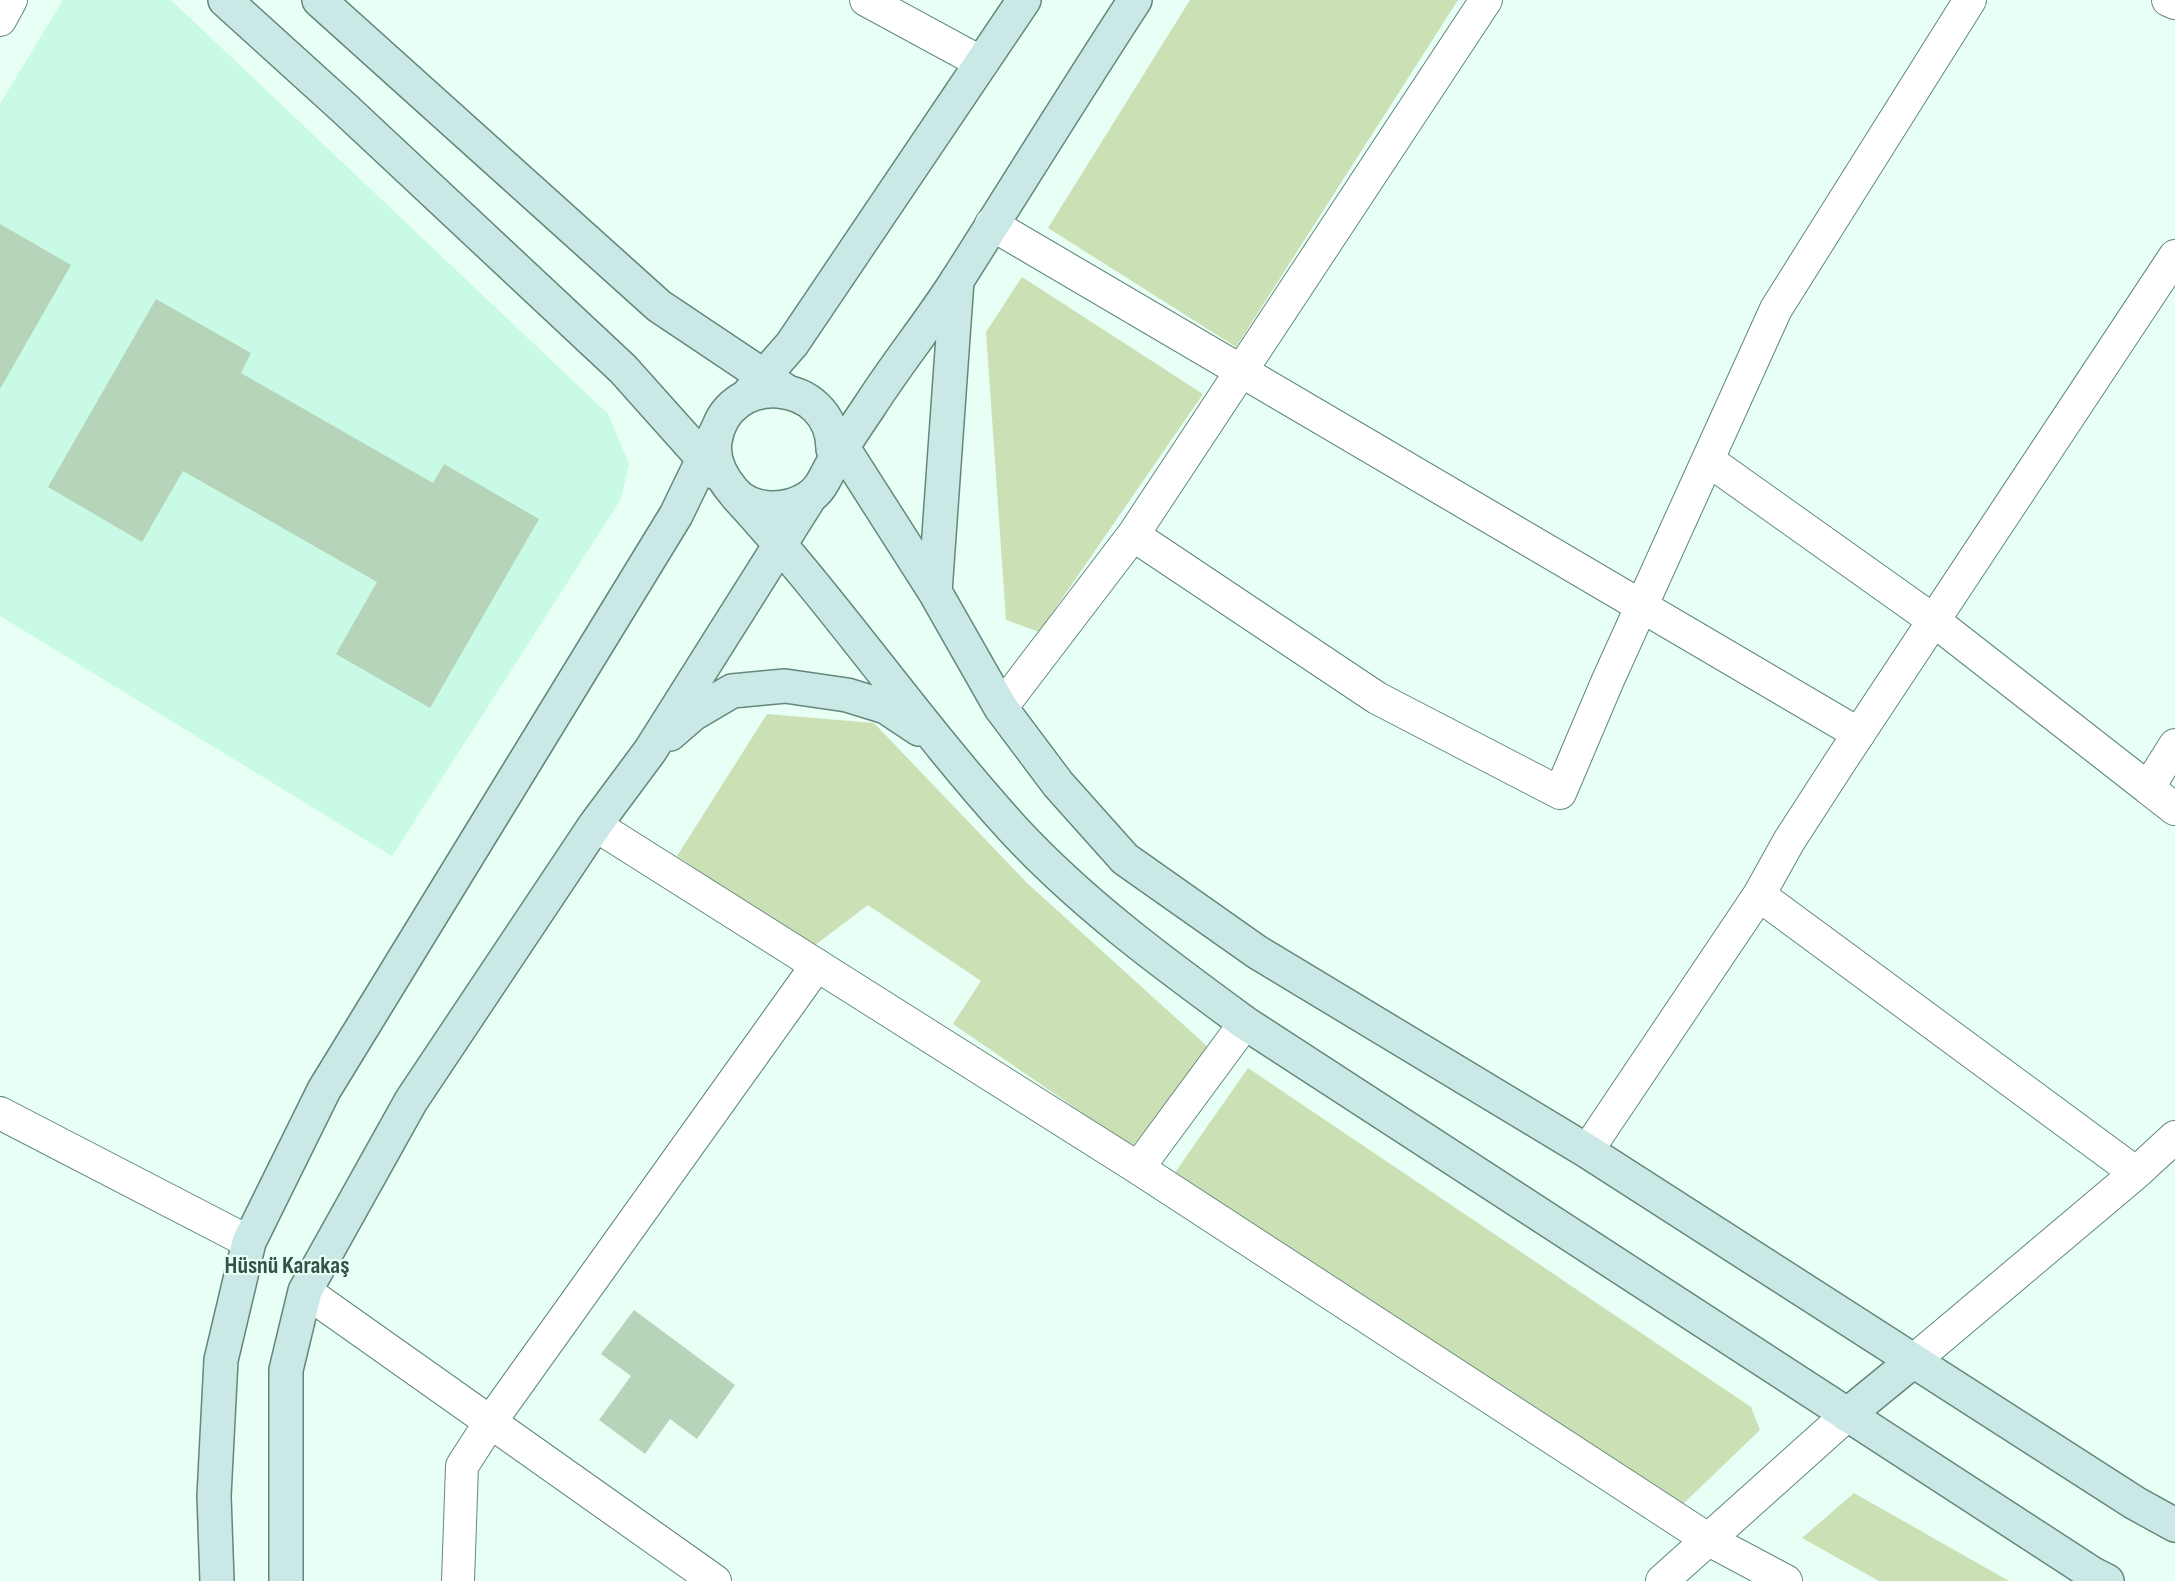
<!DOCTYPE html>
<html>
<head>
<meta charset="utf-8">
<style>
	body { margin:0 }
	canvas { display:block; background:#e7fff5 }
</style>
</head>
<body>
<canvas width="2175" height="1581"></canvas>
<script>
const context = document.querySelector('canvas').getContext('2d');
context.lineJoin = 'round';
function paint(path, color) { context.fillStyle = color; context.fill(path, 'evenodd'); }
function trace(path, color, width, dash) { context.strokeStyle = color; context.lineWidth = width; context.lineCap = dash ? 'butt' : 'round'; context.setLineDash(dash || []); context.stroke(path); }
function drawText(font, color, halo, rows, align = 'center') {
  context.font = font + ' "Sofia Sans Condensed",sans-serif'; context.lineWidth = 4.5; context.setLineDash([]); context.textBaseline = 'middle'; context.strokeStyle = halo; context.fillStyle = color; for (const [text, x, y, turn = 0] of rows) {
    context.save(); context.translate(x, y); context.rotate((+turn || 0) * Math.PI / 180); context.textAlign = isNaN(turn) ? turn : align; if (halo) context.strokeText(text, 0, 0); context.fillText(text, 0, 0); context.restore();
  }
}
paint(new Path2D(`
	M63,0H171L608,414L629,464L621,499L392,856L0,616V104Z`), '#c8fae6');
paint(new Path2D(`
	M1190,0H1458L1236,347L1048,228Z
	M1022,277L1203,394L1039,632L1006,620L986,332Z
	M767,714L874,723L1027,883L1208,1047L1132,1147L953,1024L981,981L868,905L810,949L677,856Z
	M1248,1068L1751,1407L1760,1430L1681,1506L1174,1174Z
	M1854,1493L2009,1581H1879L1802,1538Z`), '#cce0b6');
paint(new Path2D(`
	M0,224L71,265L0,389Z
	M156,299L251,353L241,373L433,483L444,464L539,519L430,708L336,654L377,582L183,471L142,542L48,487Z
	M634,1310L735,1385L697,1439L670,1419L645,1454L599,1420L631,1376L601,1354Z`), '#b6d4ba');
const street = new Path2D(`
	M866,0L982,63
	M2168,0L2175,3
	M0,20L11,0
	M991,224L1859,734
	M1708,460L1933,620L2148,788
	M1133,535L1377,698L1560,793L1608,680L1776,309L1970,0
	M1001,708L1133,535L1486,0
	M2175,745L2148,788L2175,809
	M595,825L1138,1168L1709,1540L1786,1581
	M0,1113L249,1242
	M1587,1151L1759,895
	M1138,1168L1245,1023
	M2136,1173L1759,895L1789,841L1842,759L2175,256
	M305,1291L715,1581
	M1913,1361L2136,1173L2175,1137
	M458,1581L462,1466L491,1421L817,965
	M1662,1581L1847,1415`);
const secondary = new Path2D(`
	M225,0L343,107L623,369L716,473
	M319,0L659,306L786,391
	M750,392L792,344L1024,0
	M829,426L935,592L1001,708L1058,784L1125,859L1257,952L1587,1151L2135,1503L2175,1525
	M833,449C833,377 726,369 715,441C712,461 721,477 733,491C751,513 786,512 808,498C821,490 825,477 832,465C843,445 856,426 869,407C897,363 930,323 958,279C1017,186 1075,92 1135,0
	M736,495C834,601 915,721 1012,828C1081,903 1163,963 1245,1023L2093,1574L2107,1581
	M935,592L957,280
	M670,734L693,714L732,691L785,686L847,695L886,707L919,729
	M1847,1415L1913,1361
	M217,1581L214,1496L221,1360L249,1242L324,1090L676,515L720,424
	M286,1581V1370L305,1291L411,1101L595,825L650,751L810,497`);
trace(street, '#63887a', 34);
trace(secondary, '#63887a', 36);
trace(street, '#fff', 32);
trace(secondary, '#cae8e6', 33);
drawText('bold 24px', '#2f5346', '#e7fff5', [
	["Hüsnü Karakaş",287,1267]
]);
</script>
</body>
</html>
